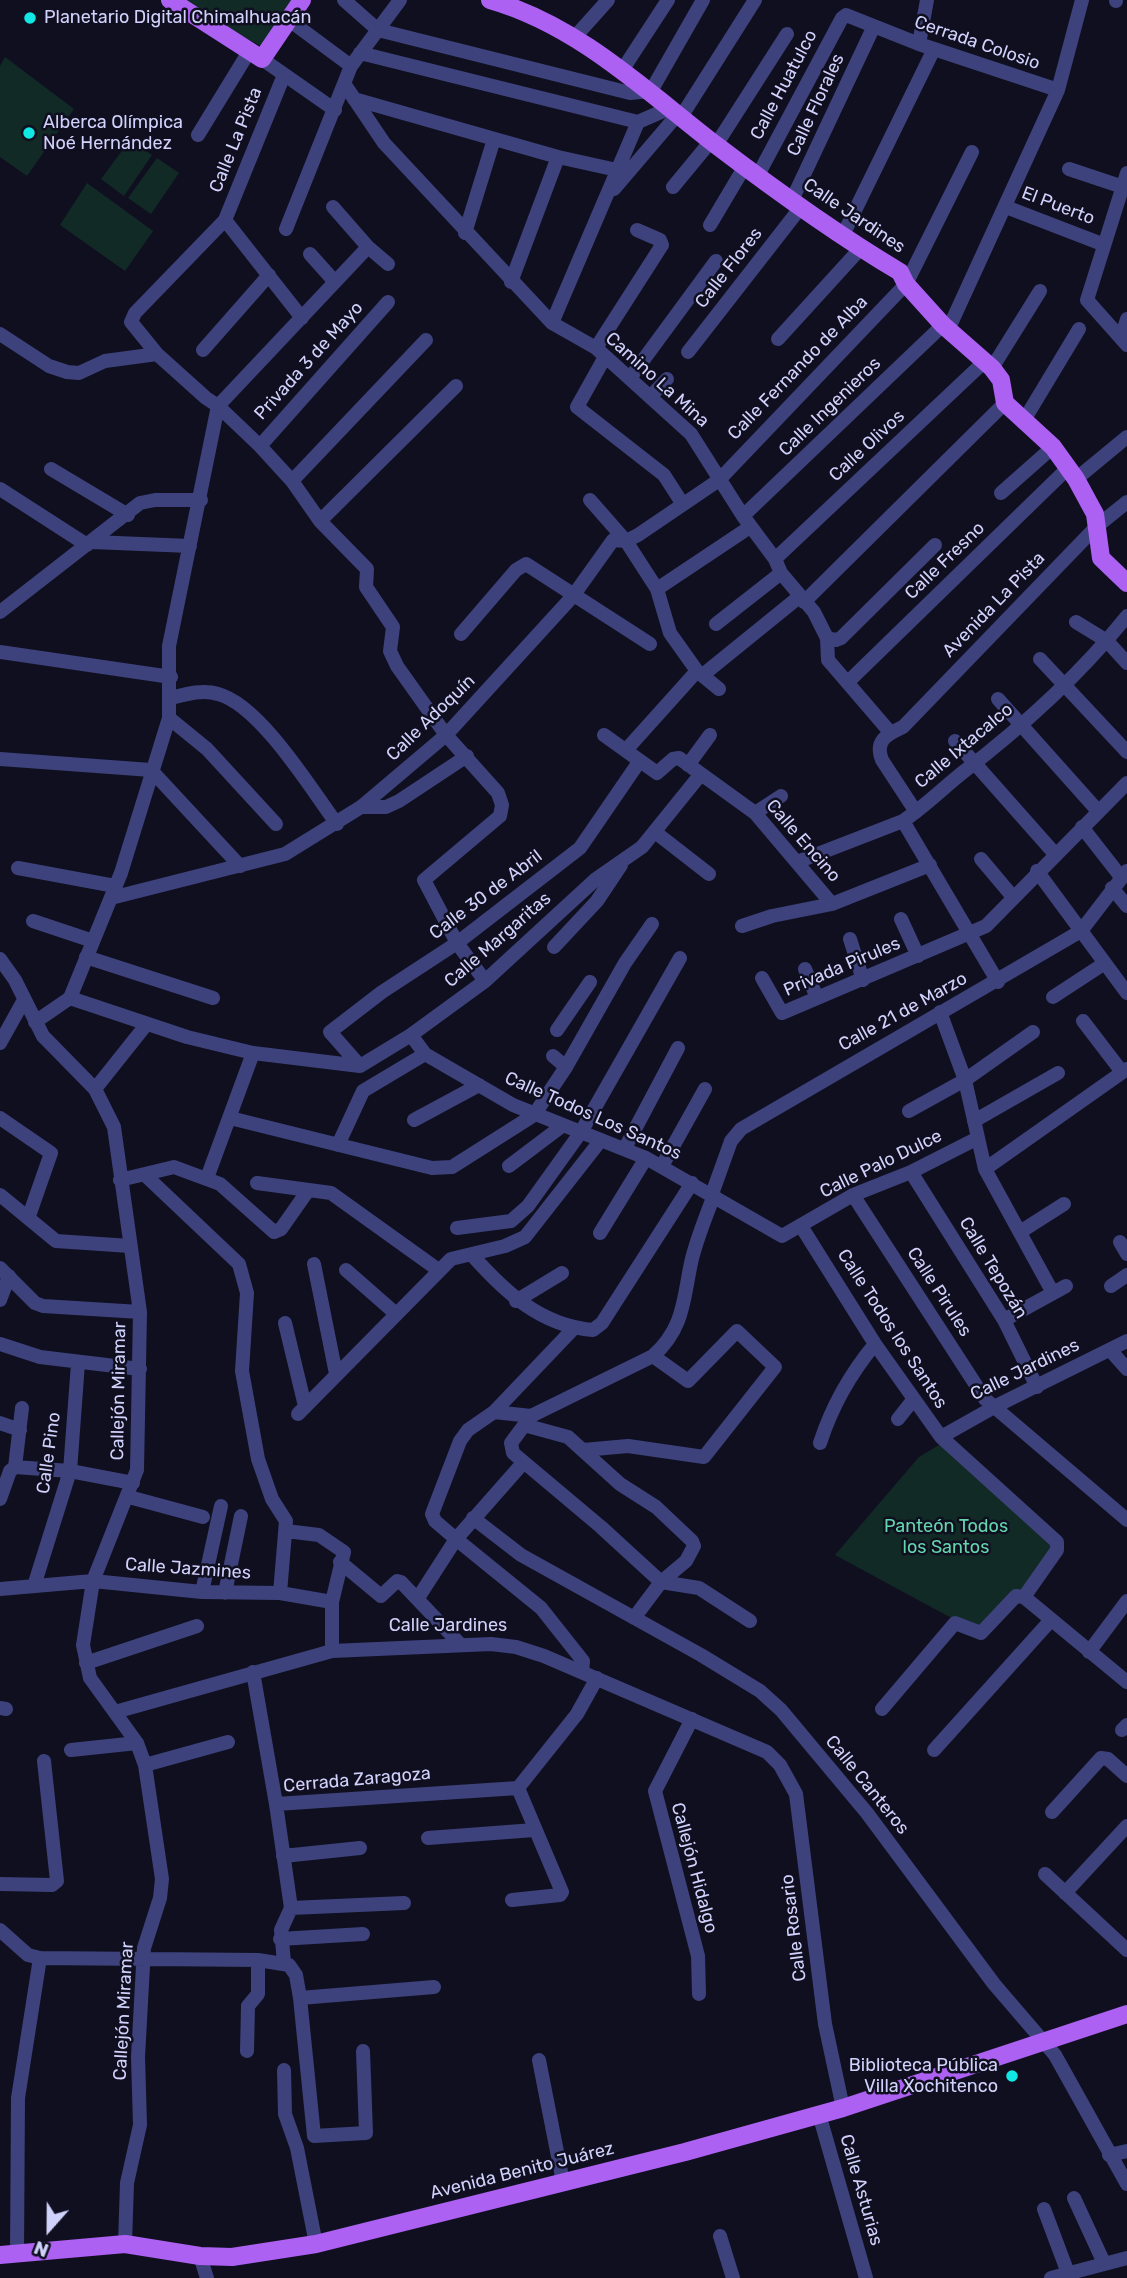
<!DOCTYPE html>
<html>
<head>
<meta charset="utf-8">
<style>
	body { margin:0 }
	#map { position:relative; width:1127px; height:2278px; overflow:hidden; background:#100f20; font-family:Rubik,sans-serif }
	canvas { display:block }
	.north { position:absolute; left:14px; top:2194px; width:70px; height:70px; -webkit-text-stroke:5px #100f20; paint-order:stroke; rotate:201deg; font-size:19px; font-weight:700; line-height:28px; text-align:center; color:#d1d2fc }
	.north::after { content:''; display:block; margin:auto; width:24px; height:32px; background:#d1d2fc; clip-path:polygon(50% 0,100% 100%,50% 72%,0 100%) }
</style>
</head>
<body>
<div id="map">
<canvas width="1127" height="2278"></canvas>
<div class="north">N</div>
</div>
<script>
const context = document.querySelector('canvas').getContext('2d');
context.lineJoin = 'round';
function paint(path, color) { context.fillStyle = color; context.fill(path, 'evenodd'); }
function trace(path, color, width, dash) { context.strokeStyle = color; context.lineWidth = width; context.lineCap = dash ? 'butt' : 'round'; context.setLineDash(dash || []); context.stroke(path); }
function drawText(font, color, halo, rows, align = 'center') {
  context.font = font + ' Rubik,sans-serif'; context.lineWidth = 5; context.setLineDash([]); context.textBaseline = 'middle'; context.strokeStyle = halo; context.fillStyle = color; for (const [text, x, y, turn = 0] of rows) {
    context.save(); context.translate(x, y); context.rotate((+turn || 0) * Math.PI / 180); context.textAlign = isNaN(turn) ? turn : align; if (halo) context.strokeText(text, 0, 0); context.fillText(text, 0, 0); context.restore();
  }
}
paint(new Path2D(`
	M172,0H296L265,48Z
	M5,57L74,109L27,176L0,157V66Z
	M130,140L152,155L124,196L101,179Z
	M157,158L179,173L151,214L128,198Z
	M87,183L153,231L125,271L60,225Z
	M944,1442L1057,1550L981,1634L835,1555L919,1457Z`), '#122a26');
trace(new Path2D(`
	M344,0L378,30L630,93L651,91L703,0
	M1116,1V0
	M289,20L351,66
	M574,38L608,0
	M919,44L927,0
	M360,53L638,122
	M262,59L335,110
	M623,69L668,0
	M284,75L225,220L135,313L131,322L157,354L206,398L218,406L260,446L292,481L320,521L367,569L366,587L393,627L390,651L397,666L446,735L498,793L502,805L500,816L424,880L457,943L485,981
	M345,85L384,143L552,323L596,348L691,434L743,516L775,559L781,573L814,612L827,638L836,640L841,638L935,545
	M354,99L558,157L617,170
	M681,117L755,0
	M198,135L250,50
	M716,145L787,34
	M1069,169L1123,187
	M1127,173L1087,300L1127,345
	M758,175L842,18L846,15L919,44L1058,90
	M673,187L711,141
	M614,189L678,114
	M792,200L874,26
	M333,207L368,247L388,264
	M1006,207L1102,244
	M225,220L302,318
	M710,225L745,166
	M286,229L351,66L400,0
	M465,233L494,139
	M842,237L934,49
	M310,254L335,282
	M511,282L558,157
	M552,323L638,122L670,108
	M948,330L1058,90L1082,0
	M0,334L49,366L67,372L79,373L105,361L157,354
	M1121,338L1127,319
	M778,339L860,249
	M596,348L662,245L660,240L637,230
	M203,350L269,275
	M688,352L801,207
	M605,357L577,407L664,475L682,503
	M992,368L1040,291
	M630,378L716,261
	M650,397L667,379
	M218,406L368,247
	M1023,422L1079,329
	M260,446L388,302
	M51,469L128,515
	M1076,479L1127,437
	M292,481L426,340
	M0,489L87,545
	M1001,493L1053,447
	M590,500L626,541L657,589L670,633L697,671L719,689
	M743,516L943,325
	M320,521L456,386
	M92,542L190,546
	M775,559L984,362
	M657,589L750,527
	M804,602L1005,403
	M0,612L140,503L155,500H201
	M1076,622L1107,641L1127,663
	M716,624L781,573
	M461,634L516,570L526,564L650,644
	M827,638L828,660L889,731
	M0,652L171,677
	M1040,659L1127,752
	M704,674L799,597
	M849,681L1068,468
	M171,698C186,694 203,689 218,694C260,705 311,789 337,824
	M998,699L1098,811
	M169,718L207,749L276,824
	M604,735L657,773L673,759L679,758L755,813L832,904
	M955,741L1055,854
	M626,750L697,671
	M0,759L151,770L240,866
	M688,765L710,735
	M361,807H386L399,801L467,756
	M916,812L882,760C874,740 888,734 903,727L1096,527L1127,502
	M755,813L781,796
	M903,821L998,982
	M1082,827L1121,877
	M655,832L709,874
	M981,859L1013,897
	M797,862L903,821C924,807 942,789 962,773C1022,727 1079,676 1127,616
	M18,868L115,886
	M1037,871L1127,993
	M1112,888L1127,906
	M111,898L285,854L361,807L446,735L573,596L613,540L626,541L638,535L719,480L906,284L972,152
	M901,919L918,956
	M33,921L93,941
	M742,926L772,916L832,904L930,865
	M850,939L863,980
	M554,947L597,901L621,865
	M86,957L213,998
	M0,959L15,980L43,1036L95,1089L114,1127L140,1312L137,1470L93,1581L83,1645L90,1678L137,1743L145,1765L162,1879L160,1898L144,1948L138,2057L140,2125L127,2183L125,2244
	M805,969L817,998
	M762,978L782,1013L986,926L1127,783
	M1053,997L1105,963
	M70,998L187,1037L253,1053L360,1066
	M940,1012L965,1080L985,1169L1053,1293
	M1083,1021L1122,1072
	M35,1022L70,998L121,873L169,718V646L218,406
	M557,1030L590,982
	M411,1035L425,1054L513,1105L646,1158L782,1236L853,1195L911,1172L978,1138
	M0,1043L24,1000
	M553,1056L566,1067
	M360,1066L330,1032L382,992L457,943L580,848L639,762
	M360,1066L411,1035L485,981L596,879L642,847L701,774
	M95,1089L146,1025
	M909,1111L965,1080L1033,1032
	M0,1118L51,1153L29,1216
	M230,1118L432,1168L452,1167L534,1115L566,1067L625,963L652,924
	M414,1120L479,1085
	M974,1121L1058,1073
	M338,1145L363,1091L425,1054
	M625,1148L678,1048
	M509,1166L562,1126
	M662,1166L705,1089
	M985,1169L1127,1069
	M911,1172L1004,1320L1037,1387
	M145,1175L239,1264L247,1293L242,1371L258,1459L272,1499L286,1521L280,1593
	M207,1178L253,1053
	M120,1180L174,1167L220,1184L274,1232L281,1229L307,1192
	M257,1183L331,1193L437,1269
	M712,1194L731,1141L741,1129L1081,931L1127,871
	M0,1195L56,1241L130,1246
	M853,1195L985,1399L1127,1520
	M801,1226L875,1344L941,1437L1057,1542V1550L1024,1597
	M457,1228L511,1221L528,1206L581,1132L680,958
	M1020,1232L1064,1204
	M600,1233L646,1158
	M1120,1242L1127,1254
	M472,1255C505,1292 541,1326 593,1330L602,1323L692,1183
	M314,1264L336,1374
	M0,1268L35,1303L43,1306L140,1312
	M346,1270L395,1313
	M1111,1286L1127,1275
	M0,1300L9,1276
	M516,1301L562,1273
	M1004,1320L1066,1286
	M285,1323L305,1406
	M575,1327L494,1412L468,1430L460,1441L432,1514L435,1521L456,1539L541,1608L583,1661L582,1672
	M0,1344L40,1357L140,1369
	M1111,1351L1127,1369
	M494,1412L531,1416L653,1356C684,1328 683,1301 691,1263C696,1240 706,1217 714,1195
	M298,1414L451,1259L505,1246L525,1237L601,1140
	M531,1416L511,1443L513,1453L601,1527L661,1582L699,1588L750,1621
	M898,1419L913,1400
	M0,1423L20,1430
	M524,1425L568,1437L620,1484L656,1507L692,1541L694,1546L686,1561L661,1582L634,1618
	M941,1437L996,1406L1127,1341
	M820,1443C832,1406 850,1374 875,1344
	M583,1450L628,1446L704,1457L775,1367L737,1331L688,1381L653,1356
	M15,1467L70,1471L133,1483
	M15,1467L22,1408
	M129,1497L203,1517
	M0,1499L10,1471L15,1467
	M473,1518L521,1555L701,1655L760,1691L781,1710L867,1813L994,1984L1055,2055L1127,2184
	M286,1531L319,1535L344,1552L332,1602V1651
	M340,1562L381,1596L397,1581L401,1582L459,1643
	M34,1586L70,1471L78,1363
	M0,1589L93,1581L202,1592L280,1593L332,1602
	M202,1592L221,1506
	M225,1593L241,1516
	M418,1598L456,1539L523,1463
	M1089,1652L1127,1601
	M86,1663L197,1626
	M253,1672L276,1804L291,1908L281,1930L284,1962
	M0,1708L6,1709
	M882,1709L955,1623L981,1633L1016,1596L1024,1597L1127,1682
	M115,1712L332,1651L491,1644L516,1647L544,1656L767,1752L780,1765L796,1794L825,2024L843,2108
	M692,1719L655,1791L698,1956L699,1994
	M1122,1730L1127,1725
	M71,1750L137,1743
	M934,1750L1051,1620
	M145,1765L228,1742
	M276,1804L518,1788L577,1714L597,1678
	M1052,1812L1101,1758L1108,1759L1127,1776
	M428,1838L534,1830
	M283,1856L360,1848
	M1045,1874L1127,1950
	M0,1884L52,1885L57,1881L44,1761
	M1065,1893L1127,1826
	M512,1900L560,1895L562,1892L518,1788
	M291,1908L404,1903
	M0,1930L28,1955L40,1958L258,1960L289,1965L296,1975L300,1998L314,2136L366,2133L363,2051
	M280,1939L363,1934
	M300,1998L434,1987
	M247,2051L248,2006L258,1994V1960
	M539,2060L563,2182
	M284,2070L285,2114L297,2148L316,2244
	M819,2114L866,2278
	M1109,2155L1127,2151
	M1074,2198L1104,2263
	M1044,2209L1068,2273
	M720,2236L733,2278
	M17,2254L18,2098L40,1958
	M200,2256L207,2278
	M1051,2278L1127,2258`), '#3d427c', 14);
trace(new Path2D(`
	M170,0L262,59L302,0
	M490,0C578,25 646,91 716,145C775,190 836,234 900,272L906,284L943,325L992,368L1001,380L1005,403L1053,447L1076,479L1095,514L1101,558L1127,583
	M0,2255L125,2244L200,2256L232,2257L316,2244L685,2152L843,2108L1127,2014`), '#ac61f3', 18);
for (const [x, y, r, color] of [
	[30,18,7,"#11e8e4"],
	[29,133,7,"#11e8e4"],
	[1012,2076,7,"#11e8e4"]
]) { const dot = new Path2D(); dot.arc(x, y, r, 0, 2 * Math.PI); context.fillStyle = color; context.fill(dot); trace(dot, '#100f20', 2.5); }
drawText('18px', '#d1d2fc', '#100f20', [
	["Planetario Digital Chimalhuacán",44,18],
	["Alberca Olímpica",43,123],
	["Noé Hernández",43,144],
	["Biblioteca Pública",998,2066,"right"],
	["Villa Xochitenco",998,2087,"right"]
], 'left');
drawText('18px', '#d1d2fc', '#100f20', [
	["Cerrada Colosio",977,43,19],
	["Calle Huatulco",784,85,-62],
	["Calle Florales",816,105,-65],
	["Calle La Pista",236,140,-68],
	["El Puerto",1058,206,21],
	["Calle Jardines",854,216,34],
	["Calle Flores",729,268,-52],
	["Privada 3 de Mayo",309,361,-48],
	["Calle Fernando de Alba",798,368,-46],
	["Camino La Mina",657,380,42],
	["Calle Ingenieros",830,407,-44],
	["Calle Olivos",867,446,-43],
	["Calle Fresno",945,561,-44],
	["Avenida La Pista",994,605,-46],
	["Calle Adoquín",431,718,-44],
	["Calle Ixtacalco",964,746,-40],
	["Calle Encino",803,841,49],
	["Calle 30 de Abril",486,895,-37],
	["Calle Margaritas",498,940,-41],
	["Privada Pirules",842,967,-23],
	["Calle 21 de Marzo",903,1012,-29],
	["Calle Todos Los Santos",593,1116,24],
	["Calle Palo Dulce",881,1164,-26],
	["Calle Tepozán",993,1268,59],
	["Calle Pirules",939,1292,57],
	["Calle Todos los Santos",892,1329,57],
	["Calle Jardines",1025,1370,-26],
	["Callejón Miramar",119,1391,-89],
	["Calle Pino",49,1453,-82],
	["Calle Jazmines",188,1569,4],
	["Calle Jardines",448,1626],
	["Cerrada Zaragoza",357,1780,-5],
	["Calle Canteros",867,1785,51],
	["Callejón Hidalgo",694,1868,75],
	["Calle Rosario",794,1928,-97],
	["Callejón Miramar",124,2011,-87],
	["Avenida Benito Juárez",522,2171,-14],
	["Calle Asturias",861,2190,74]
]);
drawText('18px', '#63d6ac', '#100f20', [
	["Panteón Todos",946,1527],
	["los Santos",946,1548]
]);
</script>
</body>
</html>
